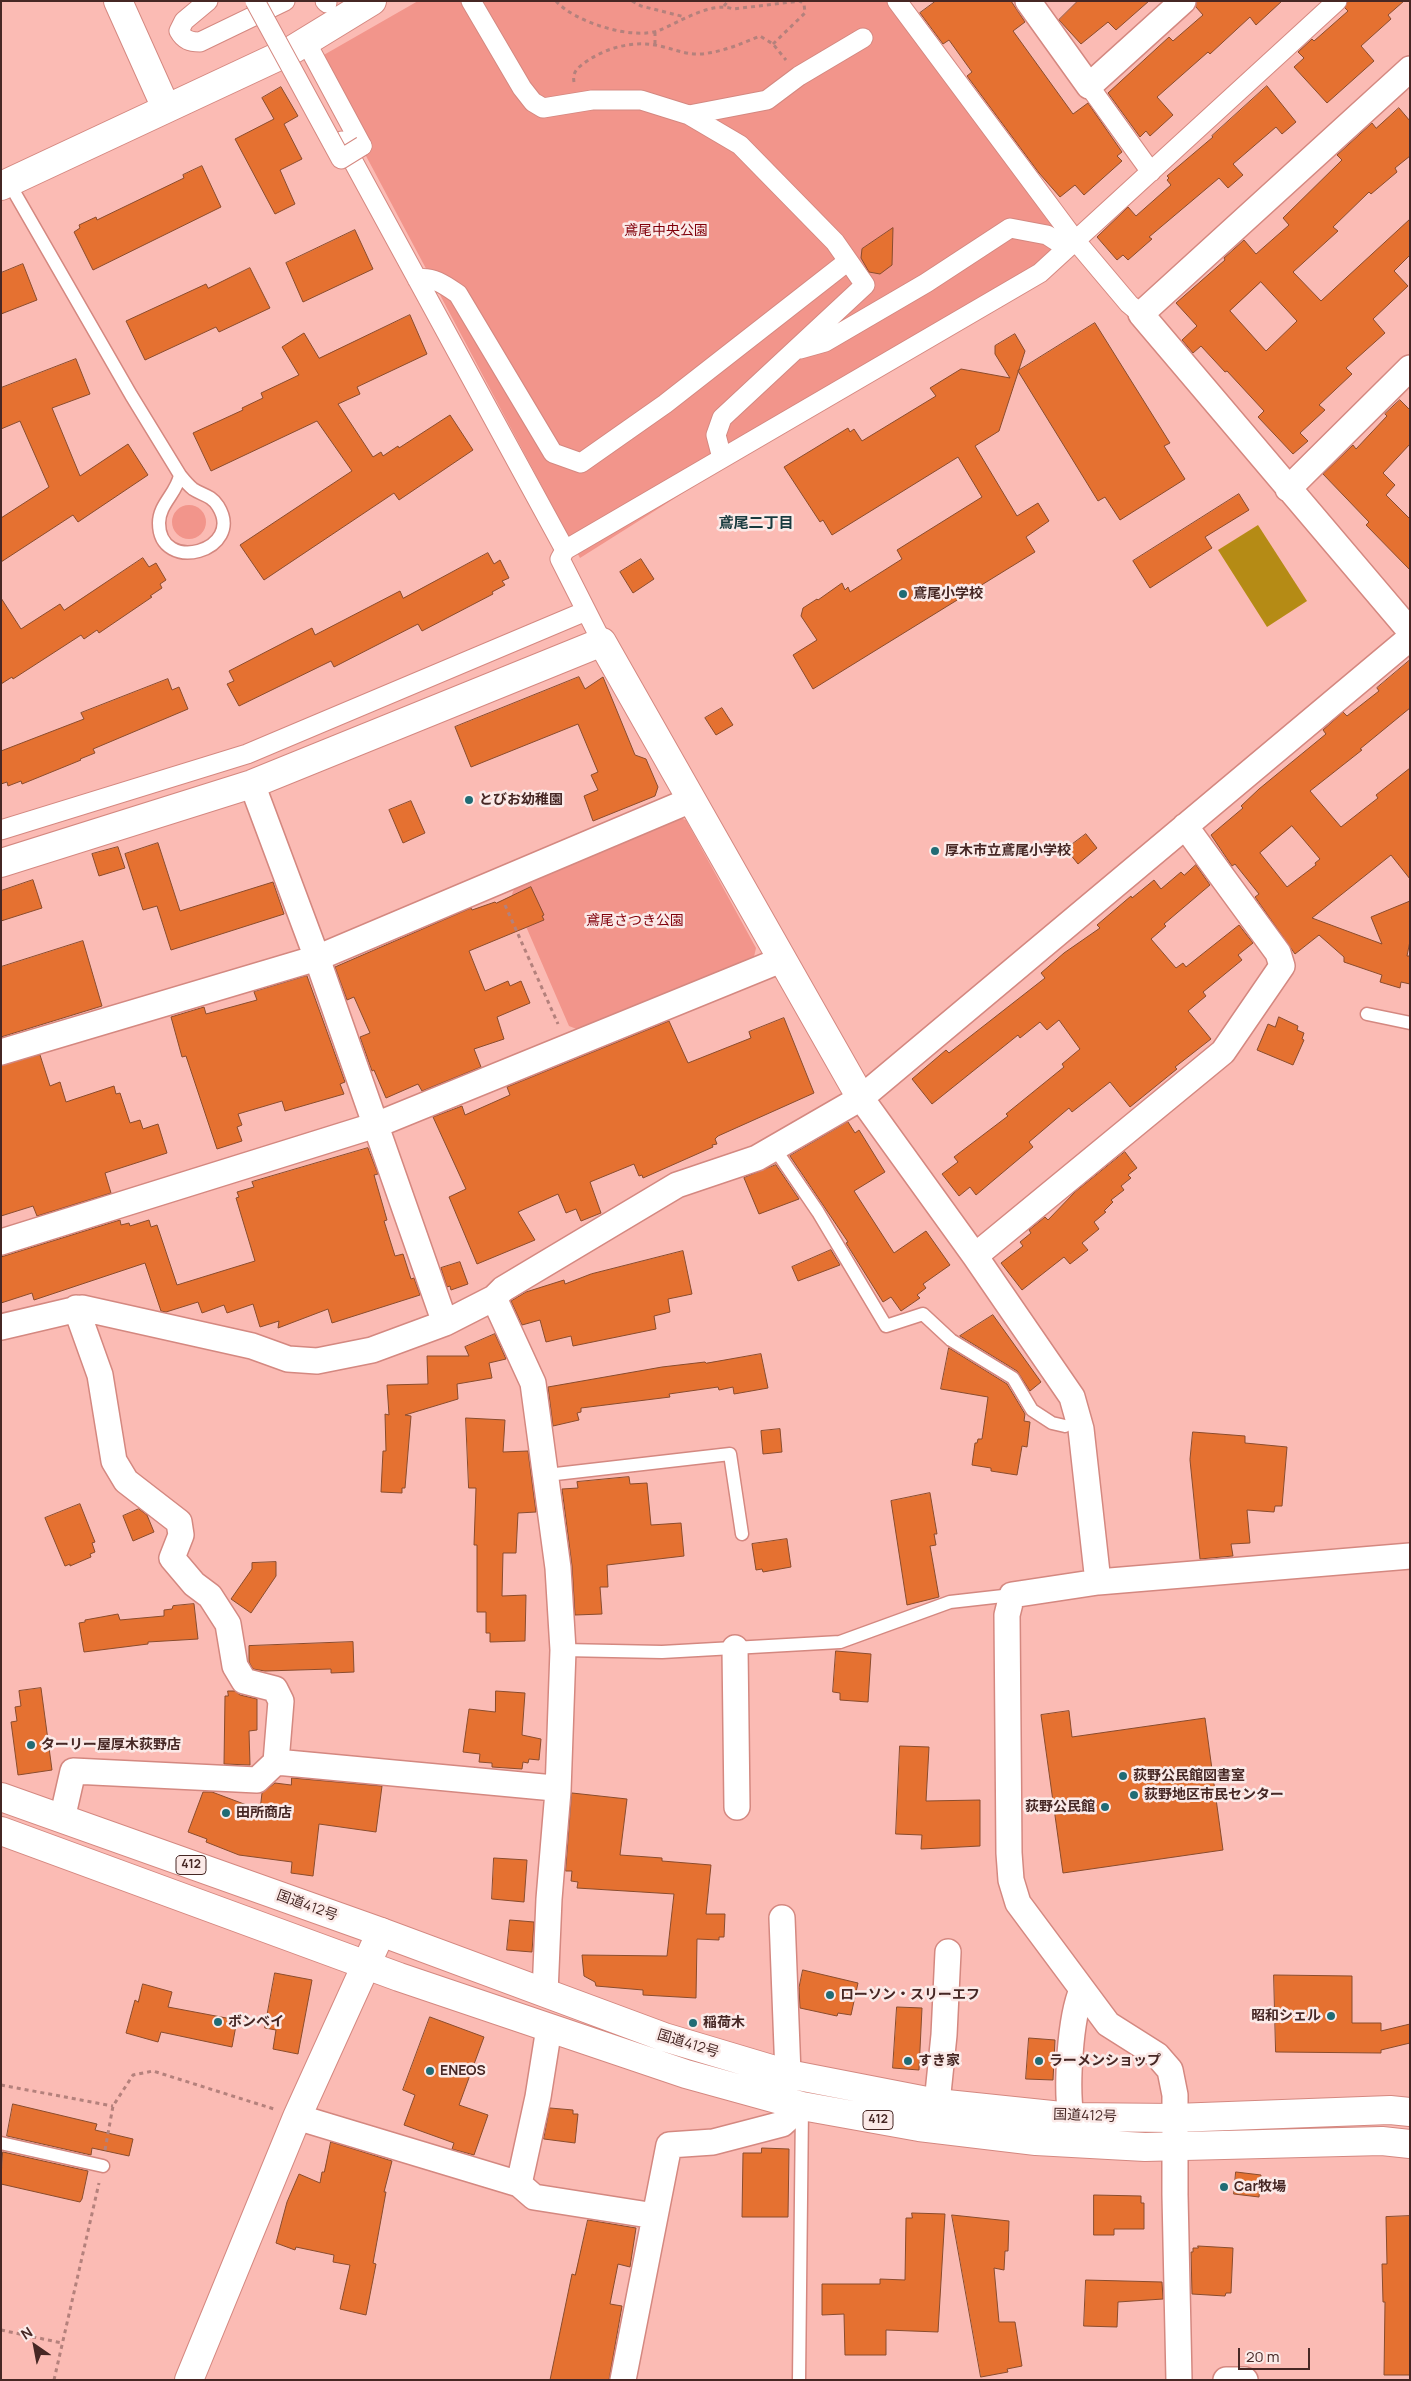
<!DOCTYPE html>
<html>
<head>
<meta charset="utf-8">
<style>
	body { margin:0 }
	#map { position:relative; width:1411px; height:2381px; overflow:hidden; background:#fbbbb4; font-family:Manrope,sans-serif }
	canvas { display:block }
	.frame { position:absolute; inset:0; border:2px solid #462724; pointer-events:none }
	.north { position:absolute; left:10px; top:2321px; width:50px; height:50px; -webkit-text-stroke:4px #fbeae8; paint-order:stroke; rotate:327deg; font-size:14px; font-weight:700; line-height:20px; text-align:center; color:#462724 }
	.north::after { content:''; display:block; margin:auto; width:18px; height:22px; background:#462724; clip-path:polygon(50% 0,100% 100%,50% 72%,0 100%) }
	.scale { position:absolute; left:1238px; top:2348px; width:72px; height:22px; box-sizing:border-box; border:2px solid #462724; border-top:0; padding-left:6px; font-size:15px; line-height:18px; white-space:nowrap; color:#462724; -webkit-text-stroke:4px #fbeae8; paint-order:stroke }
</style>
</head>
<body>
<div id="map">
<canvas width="1411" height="2381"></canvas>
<div class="frame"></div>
<div class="north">N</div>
<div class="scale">20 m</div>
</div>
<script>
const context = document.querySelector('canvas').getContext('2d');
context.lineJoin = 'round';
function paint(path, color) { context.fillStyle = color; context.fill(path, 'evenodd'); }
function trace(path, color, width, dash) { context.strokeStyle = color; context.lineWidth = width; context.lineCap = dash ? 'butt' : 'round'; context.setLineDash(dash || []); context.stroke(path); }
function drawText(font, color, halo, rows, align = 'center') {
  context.font = font + ' Manrope,"Noto Sans JP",sans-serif'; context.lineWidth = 5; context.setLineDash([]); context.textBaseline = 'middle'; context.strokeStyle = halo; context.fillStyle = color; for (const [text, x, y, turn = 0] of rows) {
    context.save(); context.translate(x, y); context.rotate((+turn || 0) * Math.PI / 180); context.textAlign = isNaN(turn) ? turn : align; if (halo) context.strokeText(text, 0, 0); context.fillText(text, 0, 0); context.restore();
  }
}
paint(new Path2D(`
	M418,1H888L1061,238L1035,271L580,558L315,60Z
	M172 522a17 17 0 1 1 34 0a17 17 0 1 1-34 0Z
	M677,817L686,820L756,948L754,957L579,1030L569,1026L512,894L516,885Z`), '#f2958b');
paint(new Path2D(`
	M1258,525L1307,601L1267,627L1218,550Z`), '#b58b15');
const building = new Path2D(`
	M936,1H1011L1025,22L1013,31L1073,114L1088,103L1122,152L1117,156L1122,161L1084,195L1075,185L1060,197L1039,173L967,76L972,72L949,40L943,44L920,13Z
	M1078,1H1149L1116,30L1108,22L1081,44L1059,20Z
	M1197,1H1282L1256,25L1250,17L1210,54L1208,52L1157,97L1173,115L1150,136L1146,131L1140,137L1108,93L1169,37L1173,41L1203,15L1196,7Z
	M1348,1H1404L1388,15L1391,19L1361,46L1374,61L1327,103L1294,67L1304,58L1298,52L1312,39L1314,41L1348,11L1345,8Z
	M1267,86L1296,122L1282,134L1276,127L1233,164L1243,175L1228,188L1219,178L1149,237L1152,239L1128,260L1123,255L1117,260L1097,237L1128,207L1136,216L1171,185L1167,180L1169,178L1167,176L1213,137L1212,136Z
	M281,87L298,116L284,124L302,159L280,170L295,204L275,214L235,139L274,119L262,98Z
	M1399,108L1410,121V156L1395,168L1397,172L1371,194L1369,192L1333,227L1338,231L1293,272L1321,301L1410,219V255L1394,271L1408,286L1373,319L1385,333L1346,368L1352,374L1319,405L1325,410L1300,433L1308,441L1293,454L1258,417L1264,411L1227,371L1225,372L1201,346L1193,353L1182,340L1197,326L1176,303L1225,260L1224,258L1244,240L1256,254L1289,225L1283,218L1342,160L1337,155L1372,123L1376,128ZM1261,282L1297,321L1266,351L1230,311Z
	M202,166L221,207L93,270L74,232L80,228L79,225L96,217L97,220L184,178L183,175Z
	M893,228L892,265L880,274L869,272L861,258L862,249Z
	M355,230L373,269L303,302L286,263Z
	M23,264L37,300L1,314V273Z
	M250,268L270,308L219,332L216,327L145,360L126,321L206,284L208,288Z
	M410,315L427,354L357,387L360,394L338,404L373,457L381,452L383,456L398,446L399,448L450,415L473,450L399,500L394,493L264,580L240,545L352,471L317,421L211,471L193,433L243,410L242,408L263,398L261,393L299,375L282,347L304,333L319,358Z
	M1095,323L1170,443L1164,446L1185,479L1120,520L1105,497L1098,501L1018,371Z
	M1015,334L1025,351L999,431L975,446L1017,516L1038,503L1049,521L1026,537L1035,552L813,689L793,655L817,640L801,616L803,608L817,599L818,600L842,583L845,590L848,587L850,592L902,559L897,550L982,497L958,457L832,535L823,520L820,522L784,467L848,428L850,432L854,429L862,441L936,396L930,388L961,369L1010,378L995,354V346Z
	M76,359L90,394L52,408L80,476L128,444L148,475L78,522L73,515L1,562V518L49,487L20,421L1,429V388Z
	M1400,400L1410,410V444L1383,473L1395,485L1386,495L1410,519V570L1366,525L1369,522L1323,474L1353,445L1356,449L1387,416L1385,414Z
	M1239,494L1249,510L1205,537L1212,548L1150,588L1133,561Z
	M488,553L494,564L500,560L509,578L502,581L505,585L492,592L493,594L422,631L418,624L334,667L331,661L239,706L227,684L234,681L229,671L312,628L315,635L400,591L403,598Z
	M143,558L149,567L156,563L166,580L160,584L162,588L150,596L152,597L99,633L97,630L84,639L81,635L13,679L12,677L1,684V598L21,629L60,604L64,610Z
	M641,559L654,579L633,593L620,572Z
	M1410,660V708L1360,749L1362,750L1310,791L1341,827L1378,798L1376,795L1410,768V879L1391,855L1312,918L1382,944L1371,917L1410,901V941L1407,956H1410V984L1401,982L1400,988L1380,982L1382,975L1344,962V957L1319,935L1295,954L1255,897L1259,894L1235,864L1232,866L1211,835L1243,808L1241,806L1259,789L1326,734L1323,730L1343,712L1347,716L1379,691L1377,688ZM1292,826L1320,859L1315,863L1316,865L1287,887L1260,853Z
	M579,677L585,689L603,677L635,755L646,759L658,787L655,796L593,821L584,796L598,790L591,775L598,772L578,724L471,767L455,727Z
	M168,679L172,690L179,687L188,709L93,749L95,753L80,759L81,760L22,784L21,781L8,786L7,782L1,784V751L84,719L81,713Z
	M722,708L733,725L716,735L705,718Z
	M411,801L425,833L403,843L389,810Z
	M1086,834L1097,848L1078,864L1066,849Z
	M158,843L180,911L273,882L284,914L171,950L157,906L143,910L125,854Z
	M118,847L125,868L99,876L92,854Z
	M1196,865L1210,885L1164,924L1166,926L1151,939L1176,968L1183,963L1186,967L1239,925L1253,943L1238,955L1242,960L1203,992L1206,996L1188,1011L1211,1039L1175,1067L1177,1069L1130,1107L1110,1082L1072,1112L1069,1108L1029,1142L1033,1147L976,1195L970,1187L959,1196L942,1174L958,1162L954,1157L1008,1116L1006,1114L1064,1067L1062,1064L1080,1049L1059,1020L1047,1030L1040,1022L1020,1038L1018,1035L932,1104L912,1079L946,1050L949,1053L1045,978L1041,973L1064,953L1100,928L1097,925L1131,896L1132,898L1154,880L1161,889L1181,872L1184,875Z
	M33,880L42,908L1,921V891Z
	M531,887L544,915L542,916L544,920L469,951L485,991L508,981L510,986L521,981L530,1003L497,1017L504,1039L474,1049L481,1067L422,1091L418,1084L386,1098L374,1070L372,1071L360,1037L370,1033L354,997L347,1000L335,967L471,908L472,910L495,902L496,903Z
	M83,941L102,1006L1,1037V967Z
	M307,976L345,1082L340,1084L344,1094L285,1111L282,1101L238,1114L242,1125L237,1127L242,1141L217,1149L186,1056L182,1057L171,1017L204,1007L206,1014L257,1000L254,992Z
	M1279,1017L1298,1026L1297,1030L1304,1033L1302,1039L1304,1040L1293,1065L1257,1050L1268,1024L1275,1027Z
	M784,1018L814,1093L718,1136L715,1139L717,1144L712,1145L713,1147L643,1178L642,1175L639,1176L634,1164L590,1182L601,1213L581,1221L576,1209L566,1213L558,1194L518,1212L535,1240L477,1264L449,1197L466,1189L433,1117L462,1106L465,1115L510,1095L507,1087L669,1021L688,1063L751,1038L749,1032Z
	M40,1055L50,1086L60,1082L66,1102L114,1086L116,1094L120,1093L130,1123L140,1120L143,1129L158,1124L167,1153L105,1173L111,1193L37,1216L33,1206L1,1216V1066Z
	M848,1122L855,1133L859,1130L885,1172L854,1191L894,1253L926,1231L950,1265L923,1284L926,1288L917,1295L920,1298L901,1311L891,1297L883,1302L846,1243L848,1242L790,1156Z
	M368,1148L378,1174L374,1175L387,1220L384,1221L395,1256L403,1254L411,1279L414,1278L420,1295L332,1323L328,1309L278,1328L279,1321L260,1327L253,1304L227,1313L224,1305L202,1313L198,1302L166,1312L161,1311L145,1263L34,1300L32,1293L1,1303V1257L120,1220L121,1225L129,1223L130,1226L149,1220L151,1227L157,1225L177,1285L255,1261L236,1198L239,1197L237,1192L254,1187L252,1182Z
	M1125,1152L1137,1168L1128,1175L1131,1178L1121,1186L1124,1190L1111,1200L1113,1202L1104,1211L1106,1212L1094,1222L1099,1229L1082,1243L1088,1250L1070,1264L1064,1257L1022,1290L1001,1263L1023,1246L1020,1242L1031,1233L1029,1230L1045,1217L1048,1220L1075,1192Z
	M776,1165L799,1199L759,1214L744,1178Z
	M831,1250L840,1265L798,1281L792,1267Z
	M683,1251L692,1294L668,1299L670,1312L654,1316L656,1329L573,1346L571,1336L546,1342L540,1320L522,1325L511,1301L526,1292L564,1280L565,1284L591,1274Z
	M460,1262L468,1284L451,1290L450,1286L447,1287L441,1268Z
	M993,1315L1041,1382L1030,1391L1017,1371L960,1336Z
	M495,1334L506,1359L489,1363L492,1378L457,1384L458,1399L405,1415L411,1416L405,1488H402V1493L381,1492L383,1451H386L385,1414L389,1415L387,1385L428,1384L427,1356H469L465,1347Z
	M949,1348L1007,1384L1025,1414L1024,1421L1030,1422L1027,1447L1022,1446L1017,1475L991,1471V1468L972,1465L975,1443H977L978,1439H982L988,1397L941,1389Z
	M761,1354L768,1388L734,1394L733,1387L719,1390L718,1387L669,1394L670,1397L581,1408V1412L577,1413L579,1420L553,1426L548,1387L662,1367L705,1362L706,1363Z
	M466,1418L505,1420L503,1452L528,1451L536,1512L518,1513L516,1553H503L502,1596L526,1595L525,1641L490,1642V1633H486V1612H477V1545H474L476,1488H469Z
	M780,1429L782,1452L763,1454L761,1431Z
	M1193,1432L1245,1436V1443L1287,1447L1282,1506H1275L1274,1512L1247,1510L1250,1543L1231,1544L1233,1556L1200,1559L1190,1460Z
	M629,1477L630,1484L647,1483L651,1525L681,1523L684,1556L607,1565L608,1587H600L602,1614L575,1615L572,1566L562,1489L578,1488L577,1482Z
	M930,1493L937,1534H934L936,1545L930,1546L939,1597L907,1605L891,1501Z
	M80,1504L95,1542L92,1543L95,1552L90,1554L91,1557L70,1566V1564L65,1566L45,1518Z
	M139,1509L147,1515L154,1532L133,1541L123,1516Z
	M787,1539L791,1567L763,1572L762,1569L756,1570L752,1544Z
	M276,1562V1576L251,1613L231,1599L252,1569V1563Z
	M194,1604L198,1639L148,1642V1644L84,1652L79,1623L85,1622V1620L118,1614L120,1620L164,1616V1610L172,1609L173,1606Z
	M353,1642L354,1672L331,1673V1669L265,1671L253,1669L249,1662V1646Z
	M836,1651L871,1654L868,1702L840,1700V1693L833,1692Z
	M41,1688L52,1770L18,1775L11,1722L17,1721L15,1707L21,1706L19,1691Z
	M228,1691H235L240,1695L257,1699V1730L249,1731L250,1765L224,1764L225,1696H228Z
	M496,1691L525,1693L522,1735L541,1739L539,1760L529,1759L528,1763L523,1762L522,1769L492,1767V1763L479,1762L480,1754L463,1752L469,1709L495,1712Z
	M1069,1711L1072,1737L1205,1718L1223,1850L1063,1873L1041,1715Z
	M900,1746L929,1747L926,1801L980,1800V1846L921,1849L922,1835L896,1834Z
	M292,1778L382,1786L376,1832L319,1824L313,1876L291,1873L292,1862L239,1855L206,1842L207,1839L188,1832L203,1792H212L260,1810L262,1793L275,1783L291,1785Z
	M572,1793L627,1799L620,1855L662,1858V1861L711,1865L706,1914H725L724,1937H719V1940L697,1939L696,1998L643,1995V1990L596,1986L595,1982L584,1976L582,1955L667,1956L674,1894L577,1888L578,1882L571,1881L572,1871H566Z
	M494,1858L527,1860L524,1902L492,1899Z
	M510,1920L534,1922L532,1952L507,1950Z
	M803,1970L858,1983L851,2015L838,2013L837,2016L800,2008L799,1988Z
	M275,1973L312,1980L298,2054L273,2049L276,2030L265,2028Z
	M1274,1975L1352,1976V2023H1381V2031L1410,2024V2043L1381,2050V2053L1276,2052Z
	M143,1984L172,1992L168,2007L237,2020L232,2047L161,2032L158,2042L126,2033L135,2000L138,2002Z
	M897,2007L922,2008L919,2070L893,2068Z
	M430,2017L484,2037L459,2105L488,2115L474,2155L452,2149L454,2143L404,2125L415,2095L403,2090Z
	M1029,2038L1055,2040L1053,2080L1026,2079Z
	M13,2104L97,2124L95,2130L133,2139L129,2156L92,2148L91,2155L7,2136Z
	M550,2108L573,2110V2114H578L575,2143L544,2139Z
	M331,2142L392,2161L384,2192H386L373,2263L376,2264L366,2315L340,2309L350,2265L333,2262L334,2255L296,2247L295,2250L276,2243L287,2202L299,2174L320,2183L322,2172H324Z
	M762,2148L789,2149L788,2217H742L743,2153H761Z
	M3,2152L88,2171L82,2199L80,2202L1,2184Z
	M1236,2172L1261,2175L1259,2197L1234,2194Z
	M1094,2195L1141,2196V2203H1144V2229H1114V2235H1094Z
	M912,2213L945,2214L938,2332L886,2330V2355H845L844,2314L822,2315V2284H880V2279L905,2280L906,2218H912Z
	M952,2215L1009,2221L1008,2251H1005L1004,2270L994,2268L999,2322H1015L1022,2366L1007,2369L1008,2372L981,2377Z
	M1410,2216V2375H1384L1385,2302H1383L1382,2264H1387L1386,2217Z
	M588,2220L636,2228L630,2267L618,2264L610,2304L622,2306L609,2380H550L572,2274L575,2275Z
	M1198,2246L1233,2248L1231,2293H1226L1225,2296L1192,2294L1191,2252H1193V2248H1198Z
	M1086,2280L1162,2282L1163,2299L1118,2302L1117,2327L1084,2326Z`);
paint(building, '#e57131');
trace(building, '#8a4c2d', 1);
const service = new Path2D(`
	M9,183L131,395L180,475C177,493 159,504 159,523C159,575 246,551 218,506C211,495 202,495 193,489C188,485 184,480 180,475
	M1367,1014L1410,1023
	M775,1149L818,1212L886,1326L923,1314L951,1340L1013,1378L1032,1410L1052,1423L1065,1426
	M547,1475L730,1454L742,1534
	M563,1650L662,1652L840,1642L950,1602L1012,1595
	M1,2143L103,2166
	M799,2380L802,2107`);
const pedestrian = new Path2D(`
	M208,1L184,21L179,31C184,40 190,42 200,42L285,1
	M325,1L327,3
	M471,1L522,88L533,102L543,108L592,100H641L689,115L740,145L835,242L865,285L722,418L716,435L722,458
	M897,1L1075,240L1129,304L1141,314
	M306,42L362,146
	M1089,86L1151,172
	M689,115L767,100L799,76L863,38
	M342,141L565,550L1040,273L1337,1
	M417,279C433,276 445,285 458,294L553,453L581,463L665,404L848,261
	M800,349L825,342L926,283L1010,228L1047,235L1067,248
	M565,550L560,559L602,642
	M1,830L247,754L586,611`);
const minor = new Path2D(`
	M1028,1L1089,86L1183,1
	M1410,69L1141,314L1410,631
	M1288,489L1410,368
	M252,784L317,958L445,1323
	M1,1052L317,958L691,800
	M861,1098L975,1256L1072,1397L1081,1429L1098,1582
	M1,1242L376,1125L781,960
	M975,1256L1223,1052L1282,966L1278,953L1185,826
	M494,1298L533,1383L558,1568L563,1650L558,1791L549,1899L545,1993
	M76,1308L100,1375L114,1461L126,1481L179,1522L181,1535L172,1558L194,1584L210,1596L228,1624L235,1666L244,1681L275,1689L281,1701L276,1762
	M1,1327L82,1308L252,1346L288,1359L317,1361L372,1350L445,1323L494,1298L503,1289L677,1185L757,1158L861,1098L1410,638
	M735,1648L737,1807
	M62,1819L73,1771L257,1780L276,1762L554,1788L558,1791
	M782,1918L788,2074
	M937,2103L944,2035L948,1952
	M297,2117L519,2184L538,2097L549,2028
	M1071,2117C1066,2087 1070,2018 1082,1990
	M519,2184L534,2197L655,2216
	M623,2380L669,2145L713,2142L782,2124L802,2106
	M1179,2380L1175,2195V2095L1170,2070L1157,2055L1108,2024L1018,1903L1011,1880L1009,1853L1007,1615L1012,1595L1098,1582L1410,1556
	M1226,2380H1245`);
const tertiary = new Path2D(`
	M118,1L166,108
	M1,186L292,50L372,1
	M1,863L252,784L602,642L861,1098
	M189,2380L297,2117L381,1932`);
const trunk = new Path2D(`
	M1,1797L381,1932L664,2037L788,2074L937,2103L1071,2117L1175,2118L1390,2110L1410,2112
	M1,1831L399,1977L686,2074L802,2106L919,2127L1036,2141L1145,2147L1382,2141L1410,2144`);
trace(service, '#d48880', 15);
trace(pedestrian, '#d48880', 21);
trace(minor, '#d48880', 28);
trace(tertiary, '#d48880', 30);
trace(trunk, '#d48880', 30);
trace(new Path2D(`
	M556,1C574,22 634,41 660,30C680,22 711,1 733,9L792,2L800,1L804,4L805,13L773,44
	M632,1L641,6L685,17
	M724,6L728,1
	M655,32V45
	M574,82C572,71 579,67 587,61C608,47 635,40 660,46C674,49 686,55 701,54C722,52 741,44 760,36L773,44L786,60
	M505,905L558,1024
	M1,2085L113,2106
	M105,2150L113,2106L133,2075L153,2071L274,2109
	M1,2330L62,2343
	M54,2380L99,2183`), '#b4817c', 3, [4, 4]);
trace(service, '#fff', 12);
trace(pedestrian, '#fff', 19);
trace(minor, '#fff', 25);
trace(tertiary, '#fff', 28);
trace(trunk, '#fff', 28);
const pedestrianBridge = new Path2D(`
	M255,1L341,159L362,146`);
trace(pedestrianBridge, '#d48880', 21, []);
trace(pedestrianBridge, '#fff', 19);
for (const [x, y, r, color] of [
	[903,594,5,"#216c75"],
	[469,800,5,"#216c75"],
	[935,851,5,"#216c75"],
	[31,1745,5,"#216c75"],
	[1123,1776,5,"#216c75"],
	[1134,1795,5,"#216c75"],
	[1105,1807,5,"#216c75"],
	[226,1813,5,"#216c75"],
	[830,1995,5,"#216c75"],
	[1331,2016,5,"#216c75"],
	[218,2022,5,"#216c75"],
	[693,2023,5,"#216c75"],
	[908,2061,5,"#216c75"],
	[1039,2061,5,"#216c75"],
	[430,2071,5,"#216c75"],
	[1224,2187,5,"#216c75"]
]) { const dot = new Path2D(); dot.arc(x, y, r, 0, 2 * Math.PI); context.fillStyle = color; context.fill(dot); trace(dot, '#fbeae8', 2); }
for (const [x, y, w] of [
	[191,1865,30],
	[878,2120,30]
]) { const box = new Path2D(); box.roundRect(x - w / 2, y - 9.5, w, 19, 4); context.fillStyle = '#fbeae8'; context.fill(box); trace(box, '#462724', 1); }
drawText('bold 12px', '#462724', null, [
	["412",191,1865],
	["412",878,2120]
]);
drawText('14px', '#80000b', '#fbeae8', [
	["鳶尾中央公園",666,231],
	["鳶尾さつき公園",635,921]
]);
drawText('bold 14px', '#462724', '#fbeae8', [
	["鳶尾小学校",913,594],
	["とびお幼稚園",479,800],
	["厚木市立鳶尾小学校",945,851],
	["ターリー屋厚木荻野店",41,1745],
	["荻野公民館図書室",1133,1776],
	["荻野地区市民センター",1144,1795],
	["荻野公民館",1095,1807,"right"],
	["田所商店",236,1813],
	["ローソン・スリーエフ",840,1995],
	["昭和シェル",1321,2016,"right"],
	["ボンベイ",228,2022],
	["稲荷木",703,2023],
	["すき家",918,2061],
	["ラーメンショップ",1049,2061],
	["ENEOS",440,2071],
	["Car牧場",1234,2187]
], 'left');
drawText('14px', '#462724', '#fbeae8', [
	["国道412号",307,1906,20],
	["国道412号",688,2044,17],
	["国道412号",1085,2116,2]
]);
drawText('bold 15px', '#183a3e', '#fbeae8', [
	["鳶尾二丁目",756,524]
]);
</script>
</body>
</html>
